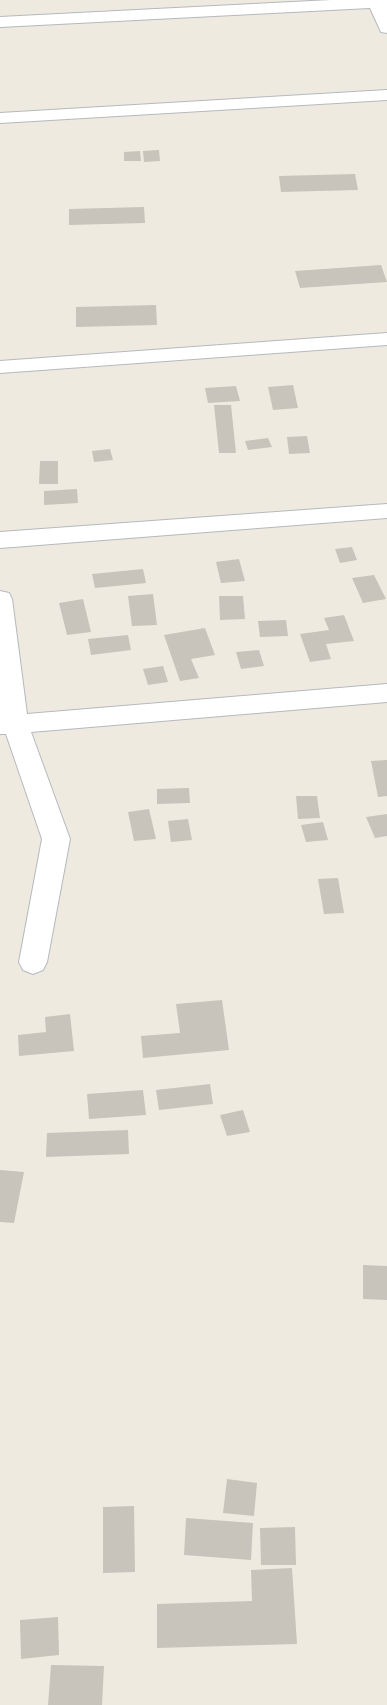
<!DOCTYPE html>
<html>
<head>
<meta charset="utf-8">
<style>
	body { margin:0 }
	canvas { display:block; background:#eeeadf }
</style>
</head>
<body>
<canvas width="387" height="1705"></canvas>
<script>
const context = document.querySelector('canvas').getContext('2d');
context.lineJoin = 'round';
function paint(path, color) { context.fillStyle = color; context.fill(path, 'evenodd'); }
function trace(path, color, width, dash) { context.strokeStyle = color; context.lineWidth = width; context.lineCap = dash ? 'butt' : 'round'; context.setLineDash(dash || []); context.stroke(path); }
paint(new Path2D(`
	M159,150L160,161L144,162L143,151Z
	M140,151L141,161H124V152Z
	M355,174L358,190L281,192L279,176Z
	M144,207L145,223L69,225V209Z
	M381,265L387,282L300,288L295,271Z
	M156,305L157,325L76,327V307Z
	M293,385L298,408L273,410L268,387Z
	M236,386L240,401L208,403L205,388Z
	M214,405H231L236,453H219Z
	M307,436L310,453L289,454L287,437Z
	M268,438L272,447L248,450L245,441Z
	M110,449L113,460L94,462L92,451Z
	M40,461H58V484H39Z
	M77,489L78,503L44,505V491Z
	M352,547L357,560L340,563L335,549Z
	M239,559L245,581L221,583L216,562Z
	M143,569L146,583L95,588L92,574Z
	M374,575L386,599L363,603L352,578Z
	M153,594L157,625L132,626L128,596Z
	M219,596H243L245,619L220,620Z
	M83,599L91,632L67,635L59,603Z
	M344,615L354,641L326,644L331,659L310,662L300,634L329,630L324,618Z
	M286,620L288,636L260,637L258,621Z
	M205,628L215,655L191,659L199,678L180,681L164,635Z
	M128,635L131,650L91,655L88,639Z
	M259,650L264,666L241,669L236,652Z
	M163,666L168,682L148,685L143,669Z
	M387,760V796L378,797L371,761Z
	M189,788L190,803L157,804V789Z
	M296,796H317L320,818L298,819Z
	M149,809L156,839L134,841L128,812Z
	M387,814V836L375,838L366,817Z
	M188,819L192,840L171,842L168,821Z
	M323,822L328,840L306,842L301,825Z
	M338,878L344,913L324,914L318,879Z
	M222,1000L229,1050L143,1058L141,1036L180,1033L176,1004Z
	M70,1014L74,1051L19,1056L18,1035L46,1032L45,1017Z
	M210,1084L213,1104L159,1110L156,1090Z
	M143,1090L146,1115L89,1119L87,1094Z
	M243,1110L250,1132L227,1136L220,1115Z
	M128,1130L129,1154L46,1157L47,1133Z
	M0,1170L24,1172L14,1223L0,1222Z
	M363,1265L387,1266V1300L363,1299Z
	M227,1479L257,1483L254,1516L223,1513Z
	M134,1506L135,1572L103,1573V1507Z
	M186,1518L253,1523L251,1560L184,1555Z
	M295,1527L296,1565H261L260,1528Z
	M292,1568L297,1644L157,1648V1604L252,1601L251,1570Z
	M58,1617L59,1655L21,1659L20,1620Z
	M51,1665L104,1666L102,1705H48Z`), '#c8c4bc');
const minor = new Path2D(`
	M331,0H387V33L381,32L370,8L0,27V17Z
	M387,90V100L0,123V113Z
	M387,333V345L0,373V361Z
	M387,504V518L0,548V532Z
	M0,591L9,593L12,599L27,714L387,684V702L31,732L70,839L47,962L43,970L33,974L23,970L19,962L42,839L6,734H0Z`);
trace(minor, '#b5b9be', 2);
paint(minor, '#fff');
</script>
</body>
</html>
